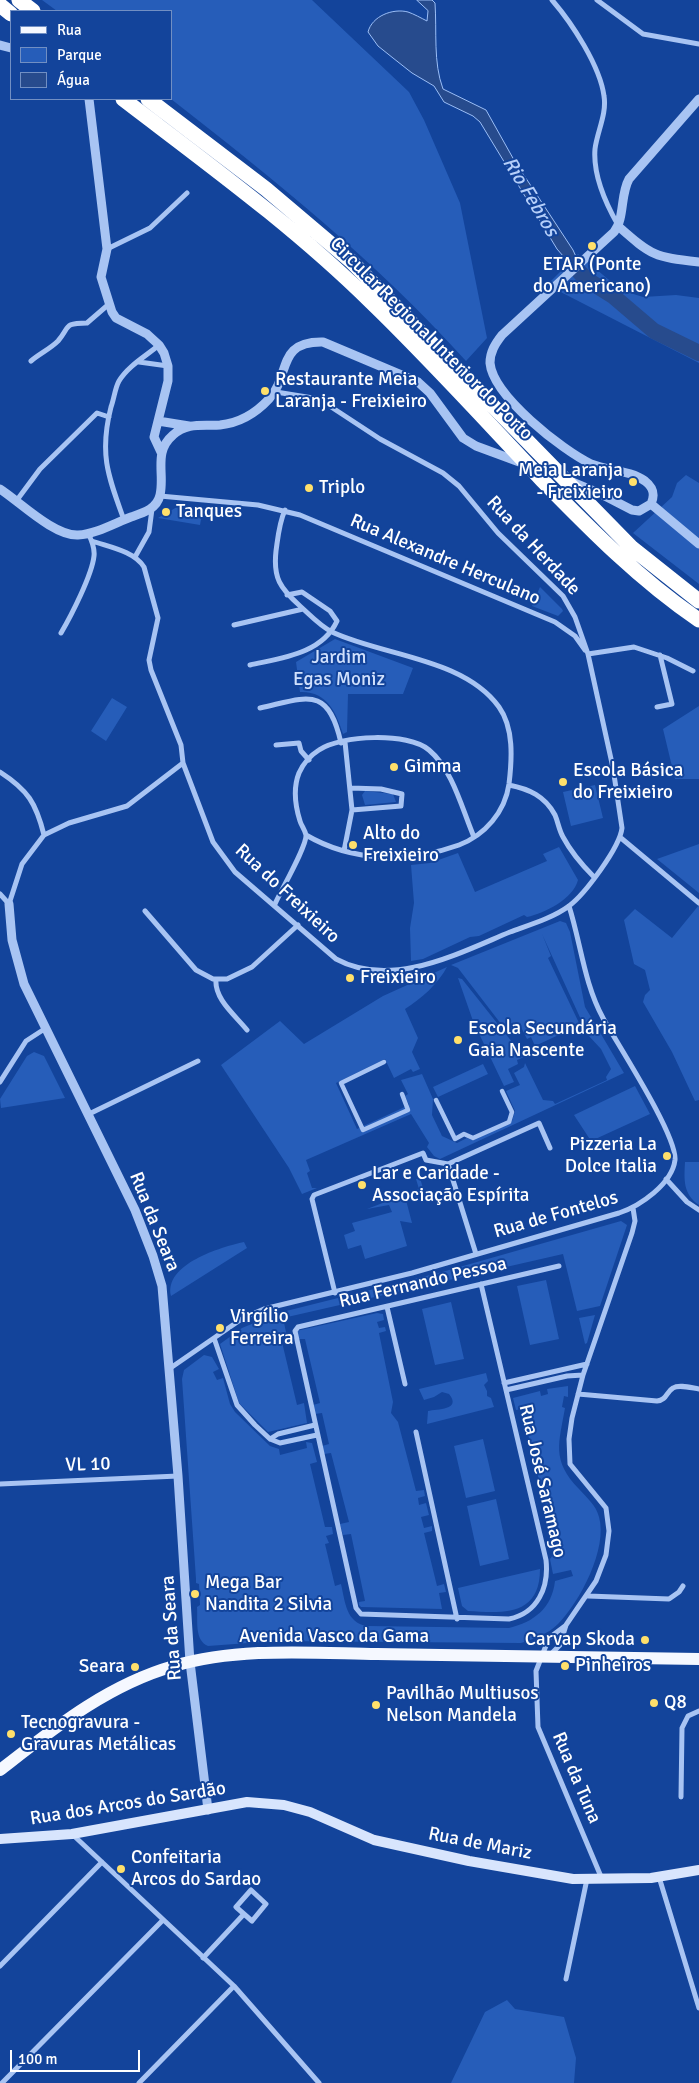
<!DOCTYPE html>
<html>
<head>
<meta charset="utf-8">
<style>
	body { margin:0 }
	#map { position:relative; width:699px; height:2083px; overflow:hidden; background:#13449b; font-family:Signika,sans-serif }
	canvas { display:block }
	.legend { position:absolute; left:10px; top:10px; width:162px; height:90px; box-sizing:border-box; background:#13449b; border:1px solid #718fc3; margin:0; padding:6px 9px; list-style:none; font-size:15px; color:#fff }
	.legend li { display:flex; align-items:center; gap:10px; height:25px }
	.legend b { width:25px; border:1px solid #718fc3 }
	.scale { position:absolute; left:10px; top:2050px; width:130px; height:22px; box-sizing:border-box; border:2px solid #fff; border-top:0; padding-left:6px; font-size:15px; line-height:18px; white-space:nowrap; color:#fff; -webkit-text-stroke:4px #13449b; paint-order:stroke }
</style>
</head>
<body>
<div id="map">
<canvas width="699" height="2083"></canvas>
<ul class="legend">
<li><b style="height:6px;background:#f5f8ff"></b>Rua</li>
<li><b style="height:14px;background:#265db9"></b>Parque</li>
<li><b style="height:14px;background:#274b8d"></b>Água</li>
</ul>
<div class="scale">100 m</div>
</div>
<script>
const context = document.querySelector('canvas').getContext('2d');
context.lineJoin = 'round';
function paint(path, color) { context.fillStyle = color; context.fill(path, 'evenodd'); }
function trace(path, color, width, dash) { context.strokeStyle = color; context.lineWidth = width; context.lineCap = dash ? 'butt' : 'round'; context.setLineDash(dash || []); context.stroke(path); }
function drawText(font, color, halo, rows, align = 'center') {
  context.font = font + ' Signika,sans-serif'; context.lineWidth = 4; context.setLineDash([]); context.textBaseline = 'middle'; context.strokeStyle = halo; context.fillStyle = color; for (const [text, x, y, turn = 0] of rows) {
    context.save(); context.translate(x, y); context.rotate((+turn || 0) * Math.PI / 180); context.textAlign = isNaN(turn) ? turn : align; if (halo) context.strokeText(text, 0, 0); context.fillText(text, 0, 0); context.restore();
  }
}
paint(new Path2D(`
	M42,0H312L409,92L424,120L460,203L487,338L466,361C377,262 275,180 171,99V11H57Z
	M578,254L621,290L643,297L676,295L699,298V363L547,285Z
	M686,475L699,483V584L633,533L672,497L677,483Z
	M177,507L203,508L200,525L158,518Z
	M540,587L562,609L563,611L558,616L532,606Z
	M335,639L413,668L403,694H348L347,732L343,734C336,712 327,691 300,692L296,662Z
	M112,698L127,707L106,741L91,731Z
	M699,706V779H675L663,729Z
	M595,785L603,818L571,826L563,792Z
	M365,791L393,794L396,802L365,805L362,795Z
	M699,844V893L657,859Z
	M559,847L578,880C573,899 545,913 527,917L524,915L479,936L470,937L423,959L411,961L410,928L414,903L411,865L430,863L458,853L475,892L547,861L543,854Z
	M699,905V1100L695,1101L672,1052L643,1002L645,995L650,990L645,970L634,964L624,920L635,909L672,938Z
	M560,921L566,923L570,932L585,1007L624,1073L440,1159L434,1156L427,1147L429,1143L411,1114L306,1160L310,1171L307,1173L312,1188H317L302,1194L289,1168L221,1065L280,1021L304,1044L383,996L447,967C438,984 421,999 405,1009L418,1038L412,1052L420,1069L413,1072L411,1069L394,1078L385,1059L336,1083L357,1129L409,1105L405,1096L408,1094L401,1080L422,1074L433,1099L432,1115L442,1136L457,1143L467,1138L472,1140L512,1121L515,1111L506,1091L520,1085L514,1073L524,1067L525,1063L543,1100L553,1101L555,1104L607,1080L606,1077L611,1069L601,1049L588,1035L542,934L551,956L548,958L580,1025L535,1046L531,1037L527,1039L520,1025L508,1033L458,968L451,965Z
	M458,978L462,979L524,1057L517,1060L518,1064L508,1069L514,1082L504,1086L473,1021Z
	M34,1052L44,1056L65,1098L1,1108L0,1099L27,1056Z
	M483,1064L488,1074L438,1097L433,1087Z
	M635,1086L650,1114L591,1141L574,1115Z
	M685,1162H699V1205C683,1194 684,1180 685,1162Z
	M420,1178L425,1195L406,1200L412,1223L400,1221L407,1246L365,1259L361,1245L348,1249L344,1235L355,1231L352,1223L392,1212L389,1205L367,1209L419,1189L416,1179Z
	M621,1221L627,1225L600,1306L577,1311L563,1254L283,1318L287,1337L281,1338L297,1405L304,1403L307,1423L268,1432L239,1403L220,1344L242,1328L278,1313L442,1272Z
	M244,1242L247,1248L171,1296C164,1264 221,1247 244,1242Z
	M546,1280L559,1339L530,1345L517,1286Z
	M451,1302L464,1359L435,1365L422,1309Z
	M377,1313L383,1314L384,1320L377,1322L379,1328L385,1327L386,1331L379,1333L393,1402L391,1413L398,1422L416,1491L424,1490L425,1496L418,1498L419,1505L426,1503L429,1515L421,1517L424,1528L432,1526V1531L424,1533L437,1586L444,1584L446,1592L439,1593L442,1609L361,1607L359,1605V1602L365,1601L351,1534L343,1535L340,1524L349,1522L331,1453L324,1454L322,1446L329,1444L322,1413L315,1414L313,1405L320,1403L305,1339H298L296,1331Z
	M595,1315L587,1343L585,1344L579,1318Z
	M204,1355L212,1357L219,1369L213,1372L217,1380L223,1378L230,1404L235,1412L270,1446L279,1449L280,1455L307,1448L306,1442L312,1443L317,1462L310,1464L325,1527H332L333,1534L326,1536L329,1543L325,1544L335,1586L341,1584C345,1601 346,1623 367,1626L509,1628C534,1622 552,1608 555,1581L573,1576L571,1570L553,1574L550,1559L556,1551L522,1409L516,1410L513,1398L540,1391L541,1396L548,1394L547,1389L568,1386V1397L564,1396L562,1407L565,1408C559,1443 551,1460 579,1489C587,1498 596,1505 599,1517C608,1548 580,1602 558,1624C548,1634 534,1639 521,1643L275,1641L208,1646C194,1640 198,1620 197,1607L200,1605L199,1584L196,1583V1579L182,1379L184,1370Z
	M486,1373L488,1381L484,1385L487,1391V1396L491,1398L494,1407L427,1424L428,1411C437,1409 462,1410 449,1394L442,1392L434,1397L424,1400L419,1389Z
	M483,1439L495,1491L466,1498L454,1446Z
	M496,1499L509,1559L480,1566L467,1506Z
	M540,1569C540,1617 502,1613 468,1611L462,1606L458,1588Z
	M507,2000L515,2009L564,2017L576,2058L574,2083H451L485,2012Z`), '#265db9');
const water = new Path2D(`
	M417,0H432L435,3C437,32 433,62 443,89L486,110L514,160L573,250L586,279H583L557,249L480,122L473,116L444,102L434,86L412,73L393,58L378,46L368,32C372,16 393,8 408,12C414,14 421,18 427,21L428,11Z`);
paint(water, '#274b8d');
trace(water, '#9bbef6', 1);
trace(new Path2D(`
	M571,263L586,279L613,296L654,331L699,353`), '#274b8d', 16);
trace(new Path2D(`
	M384,1062L341,1083L363,1130L408,1110L402,1094
	M436,1100L455,1139L464,1134L473,1138L509,1122L512,1112L502,1091`), '#a8c4f3', 4.5);
trace(new Path2D(`
	M552,0C572,23 600,66 604,96C607,114 597,132 595,149C593,174 606,204 618,225
	M597,0L643,34L699,44
	M107,249L150,228L187,193
	M31,361C39,354 50,349 58,341C70,327 63,323 87,323L109,304
	M139,362L168,366
	M160,496L258,505L300,515L555,622L575,636L585,650
	M17,500L40,469L97,413L109,417
	M285,510C279,523 278,537 276,551C273,578 280,588 300,606C310,615 320,626 332,632C383,656 464,658 499,707C514,728 512,759 509,784C505,812 485,835 459,845C409,863 352,862 306,835
	M124,520C108,476 99,454 111,407C114,399 115,388 119,381C128,366 146,356 159,345
	M92,541C109,547 134,551 144,567L158,618L149,660L151,670L181,745L183,763L213,842L235,872L336,959C391,989 457,954 510,932C529,925 553,918 569,906C585,894 620,847 622,828L613,768L588,654L575,617L563,596L498,533L459,486L443,473L380,439L319,399L276,392
	M135,557L149,532L152,509
	M234,625L303,609
	M61,633C71,616 92,575 94,556C95,548 92,541 88,533
	M588,654L634,647L667,658L693,671
	M250,665C281,658 322,654 337,621L330,611L302,592L287,595
	M657,707L672,704L660,655
	M260,708C306,698 328,684 341,743
	M276,745L299,743L301,751L309,760
	M0,772C28,790 36,803 44,835
	M509,785C529,789 545,796 555,815C558,822 559,830 563,837C571,852 582,865 594,877
	M351,788L381,789L402,794L401,806L352,810
	M621,838L699,903
	M344,851L352,810L345,742
	M0,894L9,904L22,864L44,835L69,823L127,806L183,763
	M275,904C280,892 307,846 306,835C305,830 301,825 300,821C295,805 293,788 299,773C303,764 311,755 319,750C341,735 408,732 429,750C453,770 462,809 474,837
	M145,911L196,970L213,979H227L252,967L298,925
	M216,979C214,999 235,1015 247,1030
	M0,1082L26,1041L46,1028
	M89,1114L198,1061
	M448,1164L539,1123L550,1148
	M448,1164L476,1254
	M666,1179L687,1202L699,1210
	M481,1284L546,1560C549,1587 538,1613 509,1619L361,1614L356,1608L295,1331L298,1327C385,1307 472,1286 559,1266
	M335,1293L312,1199L314,1195L423,1153L426,1160L448,1164
	M387,1307L405,1384
	M214,1338L237,1405L255,1425L270,1439L280,1443L317,1435
	M169,1369L243,1318L264,1309L412,1273L619,1213C640,1206 672,1184 675,1160C677,1135 618,1045 603,1018C584,983 581,944 569,906
	M504,1383L587,1364
	M506,1390L567,1376L583,1375
	M578,1394L657,1401C667,1400 666,1392 673,1388C679,1384 692,1388 699,1389
	M416,1432L457,1619
	M270,1439L278,1434L315,1425
	M0,1484L178,1476
	M588,1596L669,1599L679,1592L683,1586
	M565,1626L549,1638L536,1671L538,1727L602,1879
	M552,1653L560,1645L566,1625L596,1581L606,1555L609,1531L606,1508L570,1464L569,1439L572,1418L583,1375L632,1233L635,1221L633,1208
	M681,1797L682,1728L688,1716L699,1711
	M72,1834L234,1986L319,2083
	M659,1877L699,2008
	M203,1958L244,1914L252,1921L266,1904L251,1890L236,1907L244,1914
	M0,1966L102,1862
	M566,1979L587,1879
	M2,2083L163,1920
	M139,2083L234,1986`), '#a8c4f3', 5);
trace(new Path2D(`
	M0,45L11,48
	M89,99L107,249L101,277L112,312L116,318L147,334L159,345L164,353L168,366V381L154,437L161,452
	M618,226C652,256 654,257 699,262
	M158,421L189,426
	M572,482L601,494L632,510L639,511L651,504
	M0,489C20,502 54,536 78,535C96,534 115,523 131,517C143,513 157,509 160,495C165,474 153,452 173,435C187,422 203,426 220,425C239,423 256,413 269,399C291,375 276,341 323,342L418,382L430,393L463,438L476,446L522,463
	M651,504C655,495 654,488 645,481C630,470 608,471 591,464C562,450 493,396 490,363C490,352 495,344 502,335L614,232C625,218 620,195 629,179L699,99
	M651,504L699,544
	M9,904L12,940L24,984L135,1210L153,1256L162,1286L178,1476L190,1662L208,1810`), '#a8c4f3', 9);
trace(new Path2D(`
	M0,1839L72,1834L247,1802L284,1805L310,1812L374,1840L469,1861L573,1879L651,1878L699,1870`), '#d8e5fd', 10);
trace(new Path2D(`
	M0,1770C53,1729 107,1685 174,1666C239,1647 311,1653 377,1654C485,1655 592,1657 699,1659`), '#f5f8ff', 12);
trace(new Path2D(`
	M19,0L33,11
	M0,5L11,14
	M123,99C208,164 295,227 371,302C430,359 485,420 542,480C591,530 640,580 699,620
	M148,99L266,189L351,261L632,548L699,601`), '#fff', 15);
for (const [x, y, r, color] of [
	[592,246,5,"#ffe06b"],
	[265,391,5,"#ffe06b"],
	[633,482,5,"#ffe06b"],
	[309,488,5,"#ffe06b"],
	[166,512,5,"#ffe06b"],
	[394,767,5,"#ffe06b"],
	[563,782,5,"#ffe06b"],
	[353,845,5,"#ffe06b"],
	[350,978,5,"#ffe06b"],
	[458,1040,5,"#ffe06b"],
	[667,1156,5,"#ffe06b"],
	[362,1185,5,"#ffe06b"],
	[220,1328,5,"#ffe06b"],
	[195,1594,5,"#ffe06b"],
	[645,1640,5,"#ffe06b"],
	[565,1666,5,"#ffe06b"],
	[135,1667,5,"#ffe06b"],
	[654,1703,5,"#ffe06b"],
	[376,1705,5,"#ffe06b"],
	[11,1734,5,"#ffe06b"],
	[121,1869,5,"#ffe06b"]
]) { const dot = new Path2D(); dot.arc(x, y, r, 0, 2 * Math.PI); context.fillStyle = color; context.fill(dot); trace(dot, '#13449b', 2); }
drawText('19px', '#fff', '#13449b', [
	["ETAR (Ponte",592,265,"center"],
	["do Americano)",592,287,"center"],
	["Restaurante Meia",275,380],
	["Laranja - Freixieiro",275,402],
	["Meia Laranja",623,471,"right"],
	["- Freixieiro",623,493,"right"],
	["Triplo",319,488],
	["Tanques",176,512],
	["Gimma",404,767],
	["Escola Básica",573,771],
	["do Freixieiro",573,793],
	["Alto do",363,834],
	["Freixieiro",363,856],
	["Freixieiro",360,978],
	["Escola Secundária",468,1029],
	["Gaia Nascente",468,1051],
	["Pizzeria La",657,1145,"right"],
	["Dolce Italia",657,1167,"right"],
	["Lar e Caridade -",372,1174],
	["Associação Espírita",372,1196],
	["Virgílio",230,1317],
	["Ferreira",230,1339],
	["Mega Bar",205,1583],
	["Nandita 2 Silvia",205,1605],
	["Carvap Skoda",635,1640,"right"],
	["Pinheiros",575,1666],
	["Seara",125,1667,"right"],
	["Pavilhão Multiusos",386,1694],
	["Nelson Mandela",386,1716],
	["Q8",664,1703],
	["Tecnogravura -",21,1723],
	["Gravuras Metálicas",21,1745],
	["Confeitaria",131,1858],
	["Arcos do Sardao",131,1880]
], 'left');
drawText('19px', '#fff', '#13449b', [
	["Circular Regional Interior do Porto",431,339,45],
	["Rua da Herdade",533,546,47],
	["Rua Alexandre Herculano",445,560,23],
	["Rua do Freixieiro",287,894,43],
	["Rua de Fontelos",556,1215,-16],
	["Rua da Seara",154,1222,68],
	["Rua Fernando Pessoa",423,1283,-13],
	["VL 10",88,1465,-2],
	["Rua José Saramago",542,1481,77],
	["Rua da Seara",172,1628,-94],
	["Avenida Vasco da Gama",334,1637],
	["Rua da Tuna",576,1778,67],
	["Rua dos Arcos do Sardão",128,1804,-9],
	["Rua de Mariz",480,1844,11]
]);
drawText('19px', '#d1e1fd', '#13449b', [
	["Jardim",339,658],
	["Egas Moniz",339,680]
]);
drawText('italic 20px', '#b5cffa', '#13449b', [
	["Rio Febros",530,197,59]
]);
</script>
</body>
</html>
